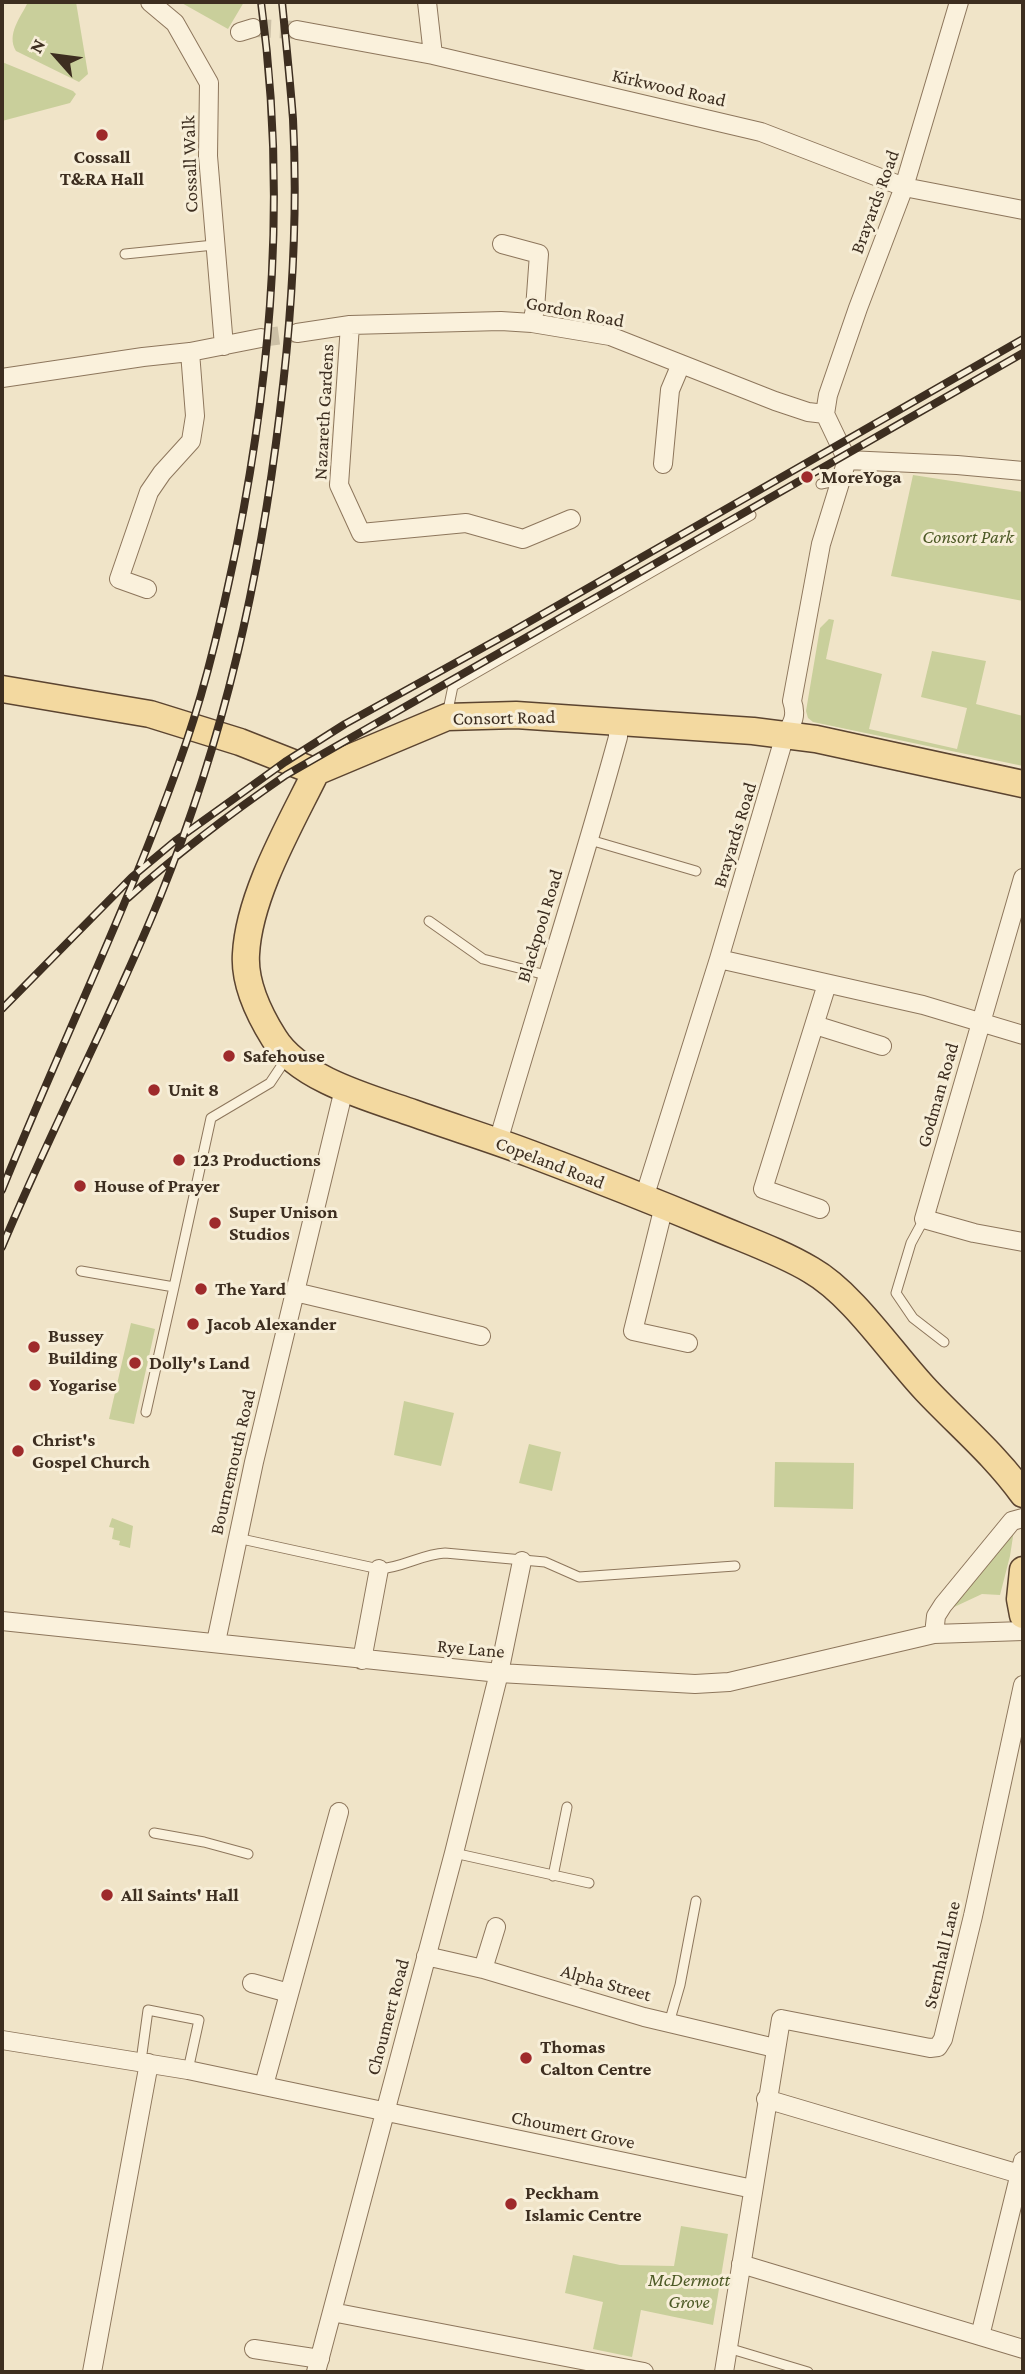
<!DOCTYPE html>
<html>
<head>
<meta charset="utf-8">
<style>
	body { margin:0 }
	#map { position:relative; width:1025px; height:2374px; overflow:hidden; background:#f0e4c8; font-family:"Crimson Pro",serif }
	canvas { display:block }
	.frame { position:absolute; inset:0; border:4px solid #3d2e20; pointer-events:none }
	.north { position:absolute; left:21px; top:21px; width:70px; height:70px; -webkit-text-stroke:5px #f7eed8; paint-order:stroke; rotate:298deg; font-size:19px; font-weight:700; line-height:28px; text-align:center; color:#3d2e20 }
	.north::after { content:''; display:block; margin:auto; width:24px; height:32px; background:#3d2e20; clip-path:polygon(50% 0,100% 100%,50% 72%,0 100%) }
</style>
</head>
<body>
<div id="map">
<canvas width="1025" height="2374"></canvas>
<div class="frame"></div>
<div class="north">N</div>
</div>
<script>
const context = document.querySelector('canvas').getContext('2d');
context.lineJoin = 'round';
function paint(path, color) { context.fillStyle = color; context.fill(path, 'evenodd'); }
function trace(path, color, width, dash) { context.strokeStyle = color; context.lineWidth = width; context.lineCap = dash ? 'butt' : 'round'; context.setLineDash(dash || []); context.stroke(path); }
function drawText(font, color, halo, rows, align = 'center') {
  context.font = font + ' "Crimson Pro",serif'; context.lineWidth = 6; context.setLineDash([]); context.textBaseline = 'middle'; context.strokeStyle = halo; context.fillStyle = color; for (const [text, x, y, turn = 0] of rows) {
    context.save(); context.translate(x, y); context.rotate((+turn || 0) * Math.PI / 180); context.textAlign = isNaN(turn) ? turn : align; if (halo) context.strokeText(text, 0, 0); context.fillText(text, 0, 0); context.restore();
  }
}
paint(new Path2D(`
	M28,2H76L88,74L79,82L16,51C6,34 21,17 28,2Z
	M180,2H244L228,29Z
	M2,62L73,91L76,94L70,103L2,121Z
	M913,475L1023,492V601L891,576Z
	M829,619L834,620L826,659L882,674L869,729L957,749L967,708L921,697L932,651L986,661L976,704L1023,716V766L813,722L808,718L806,711L820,628Z
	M131,1323L155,1329L134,1424L109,1419Z
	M404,1401L454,1413L441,1466L394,1455Z
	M529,1444L561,1452L552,1491L519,1483Z
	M775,1462L854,1463L853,1509L774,1507Z
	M112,1518L133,1526L130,1548L119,1545L120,1541L112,1539L114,1528L109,1527Z
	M1009,1530H1014L1010,1556L1000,1595L982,1594L952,1608Z
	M681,2226L728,2234L713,2325L641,2310L632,2357L593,2349L603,2302L565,2293L573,2255L620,2265L674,2266Z`), '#c9cf9b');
trace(new Path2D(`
	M253,28L297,30
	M261,338L297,333`), '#ccc0a6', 18, [18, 9]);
const lane = new Path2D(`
	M125,254L214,245
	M821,484L841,480
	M447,715L453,686L751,515
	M590,840L696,871
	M429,921L483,959L546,975
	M924,1219L911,1243L896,1293L913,1318L944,1342
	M81,1271L174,1287L211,1118L270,1083L288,1056
	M146,1412L174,1287
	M237,1538L379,1569C402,1568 422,1554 445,1553L545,1562L579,1577L735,1566
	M154,1833L204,1842L248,1854
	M454,1853L589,1883
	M553,1876L567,1807
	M669,2023L680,1985L696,1901
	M141,2061L148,2010L199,2020L188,2070
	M728,2348L808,2372`);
const street = new Path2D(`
	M150,2L175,23L209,83L208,156L224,346
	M427,2L433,55
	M297,30L433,55L761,132L904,187L1023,210
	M240,32L253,28
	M502,244L539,254L535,309L532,323
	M350,325L339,485L361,533L466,523L523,539L571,519
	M297,333L350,325L501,321L532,323L610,336L775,401L808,412L825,414
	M2,378L143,357L190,352L261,338
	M825,414L828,395L858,308L904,187L959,2
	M847,460L957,465L1023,471
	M663,464L670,390L681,364
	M147,589L119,579L149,492L162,473L191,441L195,416L190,352
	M1023,878L924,1219L974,1233L1023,1242
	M719,959L923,1005L1023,1035
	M815,1025L882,1046
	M498,1142C537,1007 581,873 618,737V721
	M644,1198L719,959L785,735C793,723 797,715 792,701L821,544L847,460L825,414
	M664,1206L633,1331L688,1343
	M820,1209L763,1189L827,984
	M295,1292L481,1336
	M2,1621L499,1673L695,1684L729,1682L934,1634L1023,1631
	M934,1634L936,1616L943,1605L1012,1521L1023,1518
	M216,1642L254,1462L344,1089
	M362,1660L379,1569
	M426,1956L483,1969L644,2017L775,2048
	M483,1969L496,1927
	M252,1983L289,1993
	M2,2040L188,2070L753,2189
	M264,2085L339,1812
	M766,2099L1023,2175
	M741,2264L1023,2349
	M332,2312L644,2372
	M980,2336L1023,2161
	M254,2349L320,2359
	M92,2372L149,2063
	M316,2372L454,1853L499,1673L522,1561
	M724,2372L781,2019L930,2048L938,2047L943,2039L973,1916L1023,1685`);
const primary = new Path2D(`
	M2,689L150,714L240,742L316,772L447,717L516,715L753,731L816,739L1023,784
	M316,772C290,825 249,895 246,954C244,983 259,1014 274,1038C299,1079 370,1098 413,1113C452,1127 492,1139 531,1154C592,1177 653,1201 713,1226C746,1240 781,1252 811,1270C853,1294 892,1354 926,1390C959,1425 995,1455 1023,1494
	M1023,1570L1020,1599L1023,1615`);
trace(lane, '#8d765c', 11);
trace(street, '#8d765c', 20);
trace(primary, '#5b4430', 29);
trace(lane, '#faf1dc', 9);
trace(street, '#faf1dc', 18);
trace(primary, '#f3d9a0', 26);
const rail = new Path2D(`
	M128,898C178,853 231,813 286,775L1023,353
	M2,1009L132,877L175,841L285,762L345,724L513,631L1023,339
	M2,1190C62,1041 134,895 186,743C208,678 223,611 237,544C273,362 286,187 261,2
	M2,1247C51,1129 112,1015 160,897C224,739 260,579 280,411C292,314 298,216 293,119C290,80 286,41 282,2`);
trace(rail, '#3d2e20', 8);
trace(rail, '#f7eed8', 5, [16]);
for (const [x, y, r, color] of [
	[102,135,7,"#9e2a2b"],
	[807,477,7,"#9e2a2b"],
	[229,1056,7,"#9e2a2b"],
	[154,1090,7,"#9e2a2b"],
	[179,1160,7,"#9e2a2b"],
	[80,1186,7,"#9e2a2b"],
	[215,1223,7,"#9e2a2b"],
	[201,1289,7,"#9e2a2b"],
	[193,1324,7,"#9e2a2b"],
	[34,1347,7,"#9e2a2b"],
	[135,1363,7,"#9e2a2b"],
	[35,1385,7,"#9e2a2b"],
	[18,1451,7,"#9e2a2b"],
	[107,1895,7,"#9e2a2b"],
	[526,2058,7,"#9e2a2b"],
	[511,2204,7,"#9e2a2b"]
]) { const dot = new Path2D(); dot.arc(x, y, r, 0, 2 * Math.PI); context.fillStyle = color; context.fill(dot); trace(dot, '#f7eed8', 2.5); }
drawText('19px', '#3d2e20', '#f7eed8', [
	["Kirkwood Road",669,88,13],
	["Cossall Walk",190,164,-92],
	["Brayards Road",875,202,-70],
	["Gordon Road",575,312,11],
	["Nazareth Gardens",324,412,-87],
	["Consort Road",504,718,-1],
	["Brayards Road",735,835,-73],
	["Blackpool Road",540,926,-73],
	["Godman Road",938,1095,-74],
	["Copeland Road",550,1163,21],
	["Bournemouth Road",233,1462,-77],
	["Rye Lane",471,1649,5],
	["Sternhall Lane",942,1955,-77],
	["Alpha Street",606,1983,16],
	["Choumert Road",388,2017,-75],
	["Choumert Grove",573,2130,12]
]);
drawText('bold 19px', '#3d2e20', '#f7eed8', [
	["Cossall",102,157,"center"],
	["T&RA Hall",102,179,"center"],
	["MoreYoga",821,477],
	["Safehouse",243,1056],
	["Unit 8",168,1090],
	["123 Productions",193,1160],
	["House of Prayer",94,1186],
	["Super Unison",229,1212],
	["Studios",229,1234],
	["The Yard",215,1289],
	["Jacob Alexander",207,1324],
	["Bussey",48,1336],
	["Building",48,1358],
	["Dolly's Land",149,1363],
	["Yogarise",49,1385],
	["Christ's",32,1440],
	["Gospel Church",32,1462],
	["All Saints' Hall",121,1895],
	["Thomas",540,2047],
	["Calton Centre",540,2069],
	["Peckham",525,2193],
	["Islamic Centre",525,2215]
], 'left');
drawText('italic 19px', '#4d5a26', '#f7eed8', [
	["Consort Park",968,537],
	["McDermott",689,2280],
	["Grove",689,2302]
]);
</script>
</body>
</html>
